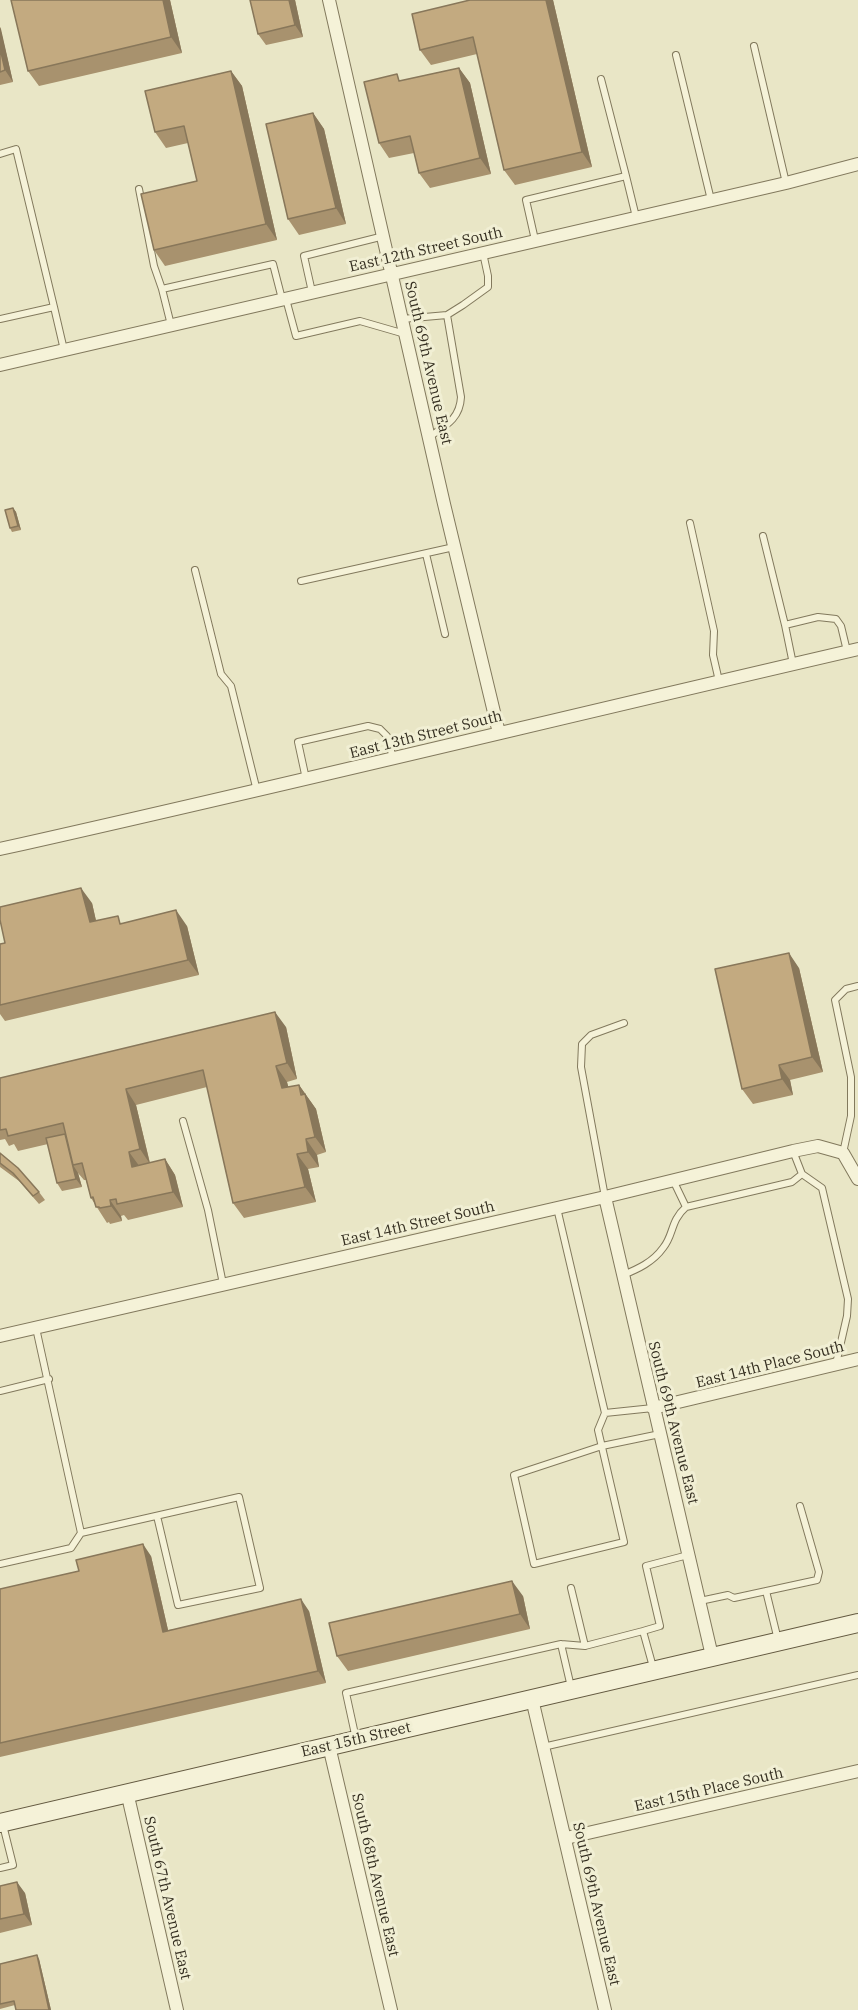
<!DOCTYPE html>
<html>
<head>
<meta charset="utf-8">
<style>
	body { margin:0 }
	canvas { display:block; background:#e9e6c6 }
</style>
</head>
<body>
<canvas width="858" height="2010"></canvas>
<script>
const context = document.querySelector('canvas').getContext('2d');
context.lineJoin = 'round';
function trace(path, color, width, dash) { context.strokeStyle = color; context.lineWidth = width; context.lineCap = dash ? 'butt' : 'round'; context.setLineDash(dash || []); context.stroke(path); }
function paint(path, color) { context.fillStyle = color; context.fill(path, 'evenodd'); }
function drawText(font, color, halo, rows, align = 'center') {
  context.font = font + ' "IBM Plex Serif",serif'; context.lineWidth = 6; context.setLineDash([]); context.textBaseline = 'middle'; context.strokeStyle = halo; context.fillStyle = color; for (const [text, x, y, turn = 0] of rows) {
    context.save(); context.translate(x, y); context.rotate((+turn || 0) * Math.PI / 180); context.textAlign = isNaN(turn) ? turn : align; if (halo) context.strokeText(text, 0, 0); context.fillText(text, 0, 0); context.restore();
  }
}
const lane = new Path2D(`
	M754,46L786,183
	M676,55L711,200
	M601,79L626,176
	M0,154L16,149L54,307
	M139,189L154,266L162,289
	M535,240L526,200L626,176L636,217
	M312,292L304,256L384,236
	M286,299L296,336L360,321L405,334
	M0,319L54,307L64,350
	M402,319L447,315L463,305L488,287V276L483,253
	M171,325L162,289L273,264L282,299
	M429,437C445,426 460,419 461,397L447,315
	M690,523L714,631L713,655L719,681
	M763,536L785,625
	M426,554L445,634
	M195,570L221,674L231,686L257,791
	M301,581L454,547
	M793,664L785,625L818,617L836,619L841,626L847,651
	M306,779L298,742L368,726L380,729L387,736L393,758
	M183,1121L208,1210L223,1284
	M793,1151L802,1174L822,1188L848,1299L847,1316L836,1364
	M843,1153L851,1116V1077L835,1000L846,989L858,986
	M673,1180L686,1207
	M605,1197L581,1067L582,1044L591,1035L624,1023
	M557,1208L605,1413L598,1430L624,1542L534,1564L514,1475L602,1446L660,1434
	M623,1275C638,1269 653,1262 663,1248C674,1235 670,1221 686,1207L792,1182L802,1174
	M0,1391L49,1379
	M605,1413L653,1408
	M81,1533L239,1497L260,1588L178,1605L157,1516
	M0,1564L71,1548L81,1533L36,1328
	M571,1588L585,1646
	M766,1591L778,1640
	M700,1601L728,1595L734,1598L817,1580L819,1572L800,1506
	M643,1631L660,1626L646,1566L688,1555
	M561,1644L571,1687
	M356,1739L346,1693L561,1644L585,1646L643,1631L653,1667
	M543,1747L858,1675
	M0,1868L13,1865L3,1825`);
const street = new Path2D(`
	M329,0L444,504L499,733
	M0,365L786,183L858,164
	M0,849C287,785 572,715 858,649
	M605,1197L712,1656
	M0,1336L605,1197L793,1151L818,1146L843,1153L858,1179
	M653,1408L858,1359
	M532,1699L605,2010
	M329,1746L391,2010
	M127,1792L177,2010
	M566,1838L858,1771`);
const secondary = new Path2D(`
	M0,1823L858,1623`);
trace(lane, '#82795d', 8);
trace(street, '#82795d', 14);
trace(secondary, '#645a41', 20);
trace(lane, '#f5f2d8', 6);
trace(street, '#f5f2d8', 12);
trace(secondary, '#f5f2d8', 18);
paint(new Path2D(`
	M11,0H170L182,53L39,86L28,71Z
	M250,0H295L303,37L266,45L258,34Z
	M470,0H553L592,167L515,185L504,170L477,54L431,65L420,50Z
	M0,27L13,82L0,85Z
	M459,68L470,83L491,174L430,188L419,173L414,153L389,158L379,143L402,81Z
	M231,71L242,86L277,240L165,266L154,250L197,181L188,143L166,148L155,132Z
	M313,113L324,129L346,224L299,235L288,219Z
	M13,508L16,512L21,530L12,532L10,528Z
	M92,903L96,921L123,923L187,926L199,975L5,1021L0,1014V944L5,943Z
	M799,968L823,1072L790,1080L793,1095L753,1104L742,1089Z
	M286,1027L297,1079L287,1082L288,1087L299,1085L316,1109L326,1152L317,1155L319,1167L308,1169L316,1202L244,1218L233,1203L207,1087L136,1105L150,1163L165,1159L175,1175L183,1207L128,1220L124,1215L121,1216L122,1221L110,1224L109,1222L107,1223L91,1198L86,1180H84L78,1173L82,1187L62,1191L57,1183L48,1144L18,1151L14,1144L9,1146L5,1139L0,1140V1078Z
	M0,1153L39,1192L45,1200L39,1204L19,1181L0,1167Z
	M151,1556L168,1630L309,1611L326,1683L0,1757V1589Z
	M523,1596L530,1629L348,1671L337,1656Z
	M0,1886L25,1893L32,1925L0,1933Z
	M39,1959L51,2010H16L15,2005L0,2009V1964Z`), '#a8926e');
paint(new Path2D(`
	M163,0H170L182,53L171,37Z
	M289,0H295L303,37L295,25Z
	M546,0H553L592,167L582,152Z
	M0,27L1,29L13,82L5,70L0,48Z
	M459,68L470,83L491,174L480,158Z
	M231,71L242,86L277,240L266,224Z
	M313,113L324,129L346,224L336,208Z
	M13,508L16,512L21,530L18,526Z
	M81,888L92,903L100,938L90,922Z
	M176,910L187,926L199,975L188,960Z
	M789,953L799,968L823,1072L812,1057Z
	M275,1012L286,1027L297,1079L287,1063Z
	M779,1065L790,1080L793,1095L782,1079Z
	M276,1066L287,1082L293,1104L282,1088Z
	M299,1085L316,1109L326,1152L315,1137Z
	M126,1089L136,1105L150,1164L140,1149Z
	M66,1134L73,1165L78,1173L82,1187L76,1179Z
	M306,1139L317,1155L319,1167L308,1152Z
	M129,1152L140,1167H132Z
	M297,1154L308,1169L316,1202L305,1187Z
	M165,1159L175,1175L183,1207L173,1192Z
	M110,1200L121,1216L122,1221L111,1206Z
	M143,1544L151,1556L171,1643L163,1632Z
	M512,1581L523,1596L530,1629L520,1614Z
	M301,1599L309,1611L326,1683L318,1671Z
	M17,1882L25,1893L32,1925L24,1914Z
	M37,1955L39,1959L51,2010H49Z`), '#88775a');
const building = new Path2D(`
	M11,0H163L171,37L28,71Z
	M250,0H289L295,25L258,34Z
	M470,0H546L582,152L504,170L473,37L420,50L412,14Z
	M0,48L5,70L0,72Z
	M459,68L480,158L419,173L410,136L379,143L364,82L397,74L399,81Z
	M231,71L266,224L154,250L141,194L197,181L184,126L155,132L145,91Z
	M313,113L336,208L288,219L266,124Z
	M13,508L18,526L10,528L5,510Z
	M81,888L90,922L118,916L120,924L176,910L188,960L0,1005V944L5,943L0,920V907Z
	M789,953L812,1057L779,1065L782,1079L742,1089L715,969Z
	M275,1012L287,1063L276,1066L282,1088L299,1085L301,1095L305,1094L315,1137L306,1139L308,1152L297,1154L305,1187L233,1203L203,1070L126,1089L140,1149L129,1152L132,1167L165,1159L173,1192L117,1204L116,1199L110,1200L111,1206L100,1208L99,1207H96L93,1197L91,1198L82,1163L73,1165L63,1123L8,1136L6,1129L0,1130V1078Z
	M65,1134L76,1179L57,1183L46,1138Z
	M0,1153L18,1168L39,1192L33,1196L13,1173L0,1163Z
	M143,1544L163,1632L301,1599L318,1671L0,1743V1589L79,1571L76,1560Z
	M512,1581L520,1614L337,1656L329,1623Z
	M17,1882L24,1914L0,1919V1886Z
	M37,1955L49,2010H16L14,2001L0,2004V1964Z`);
paint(building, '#c3aa80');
trace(building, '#88775a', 1.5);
drawText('15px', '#342e20', '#f1efd4', [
	["East 12th Street South",426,250,-13],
	["South 69th Avenue East",428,363,77],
	["East 13th Street South",426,735,-14],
	["East 14th Street South",418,1224,-13],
	["East 14th Place South",770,1365,-14],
	["South 69th Avenue East",673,1423,76],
	["East 15th Street",356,1740,-13],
	["East 15th Place South",709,1790,-13],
	["South 68th Avenue East",375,1875,77],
	["South 67th Avenue East",167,1898,77],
	["South 69th Avenue East",596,1904,77]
]);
</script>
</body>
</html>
